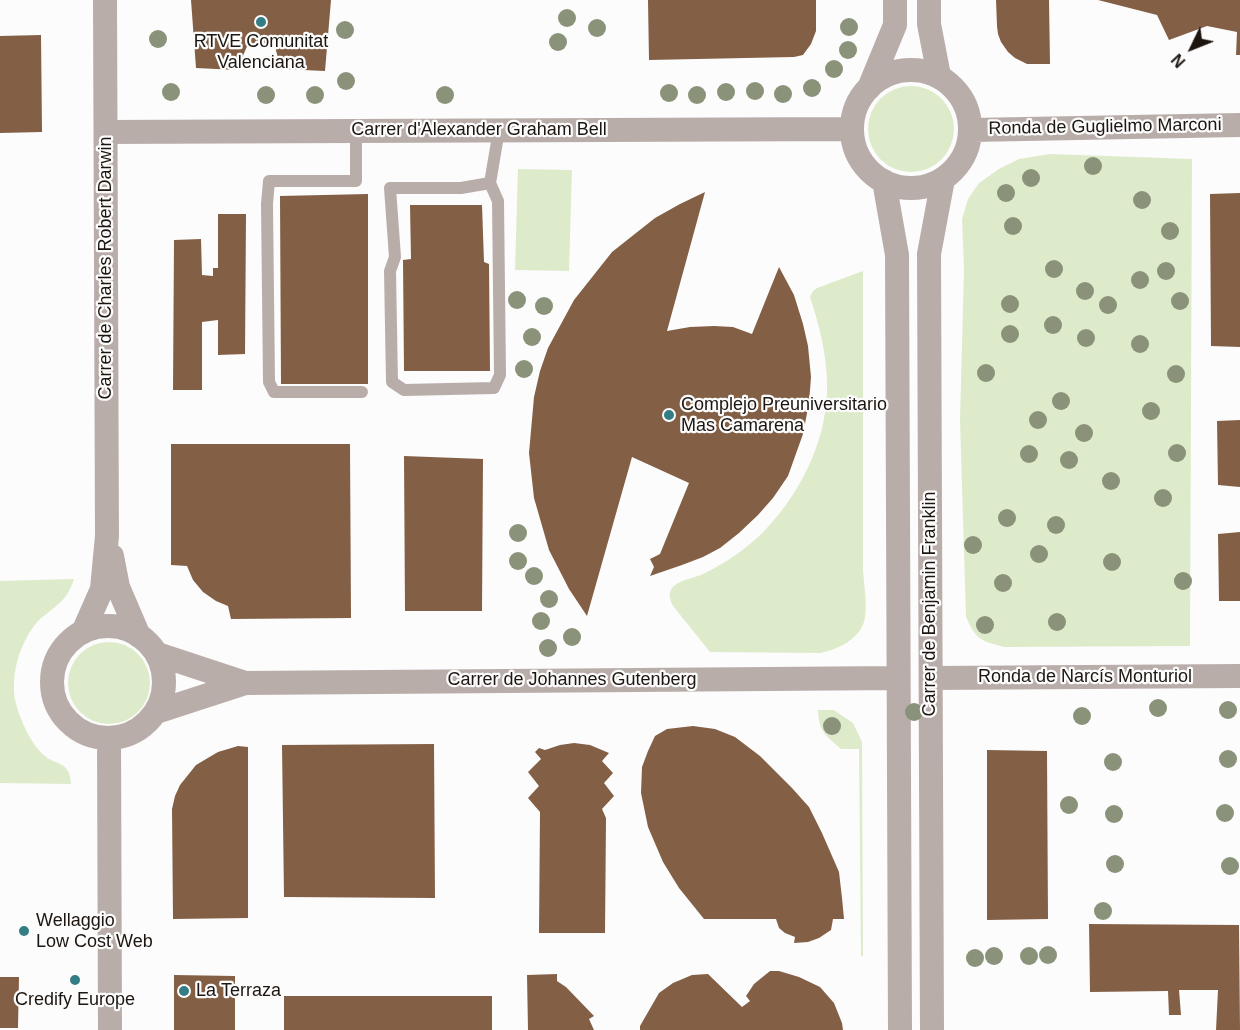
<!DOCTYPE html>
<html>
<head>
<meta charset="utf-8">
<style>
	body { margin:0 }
	#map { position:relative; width:1240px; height:1030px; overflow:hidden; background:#fcfcfc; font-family:Arial,sans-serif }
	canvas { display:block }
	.north { position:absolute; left:1162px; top:18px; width:60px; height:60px; -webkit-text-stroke:4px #fcfcfc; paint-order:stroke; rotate:227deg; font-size:16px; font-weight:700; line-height:24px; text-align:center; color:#1d1510 }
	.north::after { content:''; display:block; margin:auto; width:21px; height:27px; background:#1d1510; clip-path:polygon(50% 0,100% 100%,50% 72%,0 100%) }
</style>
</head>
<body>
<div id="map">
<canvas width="1240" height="1030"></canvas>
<div class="north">N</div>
</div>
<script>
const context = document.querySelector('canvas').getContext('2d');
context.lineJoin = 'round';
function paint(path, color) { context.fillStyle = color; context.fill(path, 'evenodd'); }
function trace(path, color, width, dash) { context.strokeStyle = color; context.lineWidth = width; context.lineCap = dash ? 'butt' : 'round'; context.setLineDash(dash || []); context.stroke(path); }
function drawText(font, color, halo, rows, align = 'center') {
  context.font = font + ' Arial,sans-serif'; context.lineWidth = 4.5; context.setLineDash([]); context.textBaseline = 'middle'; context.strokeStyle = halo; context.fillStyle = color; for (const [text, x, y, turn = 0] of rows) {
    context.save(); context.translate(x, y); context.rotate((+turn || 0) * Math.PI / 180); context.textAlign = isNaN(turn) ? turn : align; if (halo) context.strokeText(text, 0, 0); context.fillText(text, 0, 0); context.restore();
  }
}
paint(new Path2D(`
	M868 129a43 43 0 1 1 86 0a43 43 0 1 1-86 0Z
	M1050,154L1192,159L1190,646L1005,647C981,641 977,641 966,617L960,420L964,269L962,219L968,199L979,183L999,169L1019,159Z
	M518,169L572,170L569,271L515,270Z
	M863,271V570C864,584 868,608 864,622C858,640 837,650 820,653L710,652L673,606C670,600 667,592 674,586C682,579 695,578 703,574C726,563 749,547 766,529C803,490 829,435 827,381C826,352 819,324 810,297L813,291L817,288Z
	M74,579C69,595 63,601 50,611C47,614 42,617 39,620C23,638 14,663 14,687C13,702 23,726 31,739C35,747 45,758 53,761C66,766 70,769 71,784L0,783V581Z
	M68 683a41 41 0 1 1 82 0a41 41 0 1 1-82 0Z
	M818,710H834L853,723L862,742L863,956H861L859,749H841C825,735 819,732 818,710Z`), '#deebcb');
paint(new Path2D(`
	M191,0H331L325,71L281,69L274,43L248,44L237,70L196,68Z
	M648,0H816V31L811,44L803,55L794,57L649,60Z
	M996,0H1049L1050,64H1027L1015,58L1008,52L1001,42L998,34L997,26Z
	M1098,0H1240V55H1236L1237,32L1207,26L1169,40L1157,15Z
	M41,35L42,132L0,133V36Z
	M705,192L667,331L690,327L714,326L733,327L752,334L779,267L794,295L803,324L808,346L811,377L809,403L803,434L788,476L773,498L758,515L739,533L720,548L703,557L682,565L650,576L654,567L650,559L660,554L689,483L632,457L587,616L569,589L549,550L534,498L529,453L534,397L540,371L548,348L574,300L612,252L655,218L680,204Z
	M1240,193V347L1211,346L1210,194Z
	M368,194V384H281L280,196Z
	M410,205H482L484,262L489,264L490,371H404L403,260L411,259Z
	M218,214H246L245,354L218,355V320L202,322V390H173L174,240L201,239L202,275L213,276V268H218Z
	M1240,420V487L1218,485L1217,421Z
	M171,444H350L351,618L231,619L228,606L216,601L203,592L193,580L187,566L171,565Z
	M404,456L483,459L482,611H405Z
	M1240,532V601H1219L1218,534Z
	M693,726L715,729L735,737L760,756L792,788L809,807L822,833L839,872L842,898L844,919H833L831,930L819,938L808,942L794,943L795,937L785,933L779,928L776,919H704L679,888L663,862L648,827L641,793L642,767L648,751L655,736L667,729Z
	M574,743L590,745L609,753L602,761L613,773L604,783L614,796L602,809L606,818L605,933H539L540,812L528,798L539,786L528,772L541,759L535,752L539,748L545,750L560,745Z
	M434,744L435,898L284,897L282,745Z
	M238,746L248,747V918L173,919L172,809L175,796L180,785L196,765L218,752Z
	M987,750L1047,751L1048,919L987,920Z
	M1089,924L1239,925L1240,1030H1216L1218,990H1179L1181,1015H1169L1168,991L1090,992Z
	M770,971H779L799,977L820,987L834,1003L842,1023L843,1030H640V1026L659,993L673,983L692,975L708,974L742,1007L750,1001L746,996L754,984Z
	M557,974V981L566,987L594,1016L589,1019L594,1030H528L527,975Z
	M174,975L235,976V1030H174Z
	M0,977H19L18,1028H0Z
	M284,996H492V1030H284Z`), '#835f46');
trace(new Path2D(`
	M356,131V181H269L267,204L269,382L274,392H362
	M490,183L498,201L500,375L494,388L404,390L392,382L390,271L395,257L390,188H461L490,183L499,130`), '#b9adaa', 12);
trace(new Path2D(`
	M929,0V24L939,76
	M852 129a59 59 0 1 1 118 0a59 59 0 1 1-118 0Z
	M869,88L895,25V0
	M971,130L1240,125
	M106,132L852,129
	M884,181L897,255L900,1030
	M112,556L118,587L139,636
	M52 682a56 56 0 1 1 112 0a56 56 0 1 1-112 0Z
	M83,632L102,589L107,536L105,0
	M157,654L245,683
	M931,678L1240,676
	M156,712L245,683L898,678
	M109,738L110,1030
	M932,1030L929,254L943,179`), '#b9adaa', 24);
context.fillStyle = '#8a9379';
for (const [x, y] of [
	[567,18],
	[849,27],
	[597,28],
	[345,30],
	[158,39],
	[558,42],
	[848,50],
	[834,69],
	[346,81],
	[812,88],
	[755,91],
	[171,92],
	[726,92],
	[669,93],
	[783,94],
	[266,95],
	[315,95],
	[445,95],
	[697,95],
	[1093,166],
	[1031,178],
	[1006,193],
	[1142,200],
	[1013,226],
	[1170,231],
	[1054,269],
	[1166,271],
	[1140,280],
	[1085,291],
	[517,300],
	[1180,301],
	[1010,304],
	[1108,305],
	[544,306],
	[1053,325],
	[1010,334],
	[532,337],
	[1086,338],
	[1140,344],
	[524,369],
	[986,373],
	[1176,374],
	[1061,401],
	[1151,411],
	[1038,420],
	[1084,433],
	[1177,453],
	[1029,454],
	[1069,460],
	[1111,481],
	[1163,498],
	[1007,518],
	[1056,525],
	[518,533],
	[973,545],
	[1039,554],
	[518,561],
	[1112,562],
	[534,576],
	[1183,581],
	[1003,583],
	[549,599],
	[541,621],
	[1057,622],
	[985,625],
	[572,637],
	[548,648],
	[1158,708],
	[1228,710],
	[914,712],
	[1082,716],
	[832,726],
	[1228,759],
	[1113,762],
	[1069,805],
	[1225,813],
	[1114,814],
	[1115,864],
	[1230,866],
	[1103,911],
	[1048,955],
	[994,956],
	[1029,956],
	[975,958]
]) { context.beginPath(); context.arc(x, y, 9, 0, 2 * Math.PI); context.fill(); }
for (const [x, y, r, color] of [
	[261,22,6,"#347d84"],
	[669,415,6,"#347d84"],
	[24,931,6,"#347d84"],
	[75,980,6,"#347d84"],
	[184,991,6,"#347d84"]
]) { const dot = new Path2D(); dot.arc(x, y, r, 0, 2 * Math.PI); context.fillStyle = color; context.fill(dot); trace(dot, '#fcfcfc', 2); }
drawText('18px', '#1d1510', '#fcfcfc', [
	["RTVE Comunitat",261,42,"center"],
	["Valenciana",261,63,"center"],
	["Complejo Preuniversitario",681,405],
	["Mas Camarena",681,426],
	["Wellaggio",36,921],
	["Low Cost Web",36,942],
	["La Terraza",196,991],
	["Credify Europe",75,1000,"center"]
], 'left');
drawText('18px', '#1d1510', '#fcfcfc', [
	["Ronda de Guglielmo Marconi",1105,127,-1],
	["Carrer d'Alexander Graham Bell",479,130],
	["Carrer de Charles Robert Darwin",106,268,-90],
	["Carrer de Benjamin Franklin",930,604,-90],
	["Ronda de Narcís Monturiol",1085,677],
	["Carrer de Johannes Gutenberg",572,680]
]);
</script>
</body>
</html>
